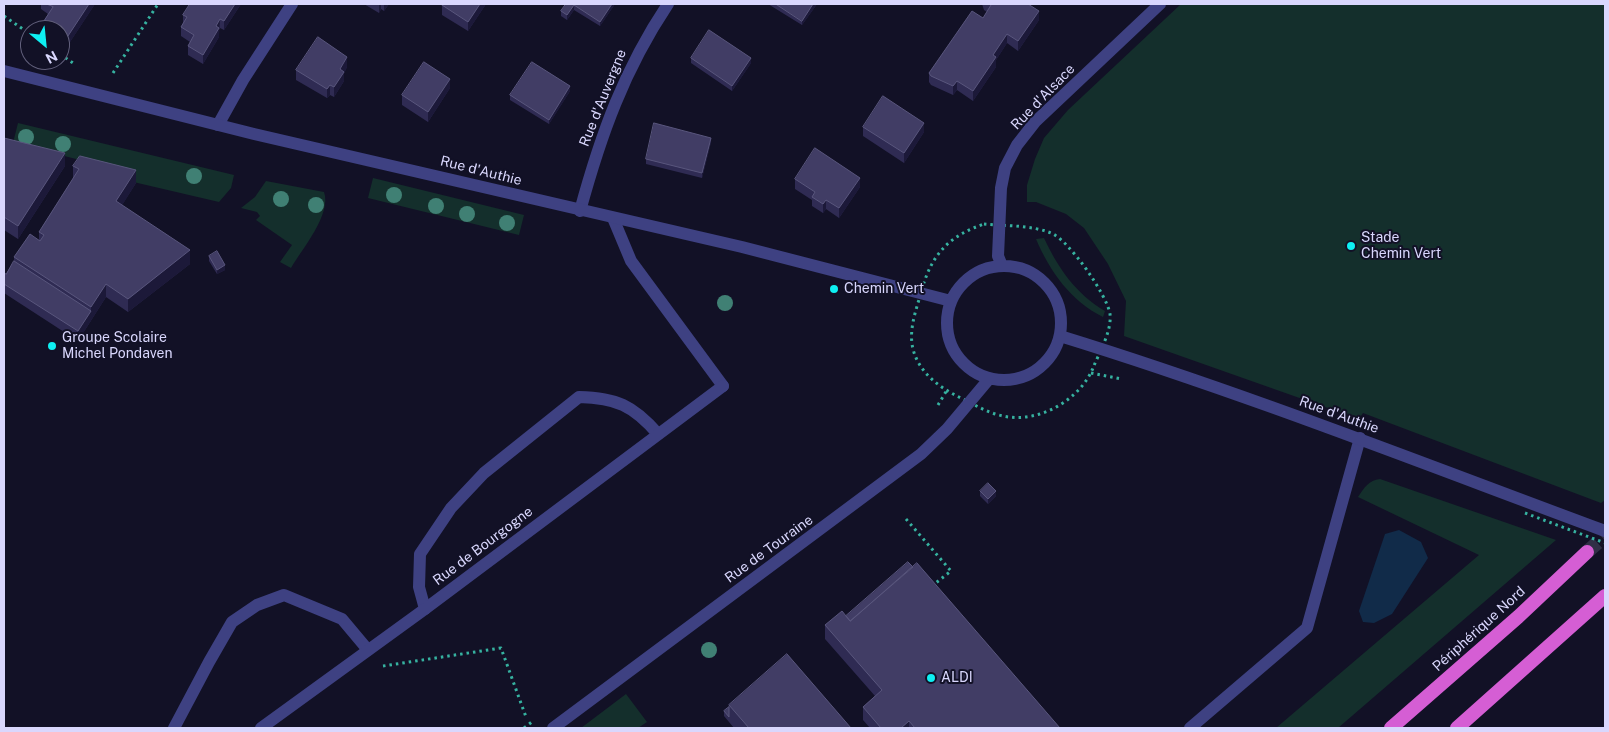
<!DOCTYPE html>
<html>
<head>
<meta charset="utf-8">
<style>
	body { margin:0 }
	#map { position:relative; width:1609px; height:732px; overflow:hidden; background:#121126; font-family:"Public Sans",sans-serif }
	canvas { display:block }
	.frame { position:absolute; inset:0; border:5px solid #d9d7fd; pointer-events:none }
	.north { position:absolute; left:20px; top:20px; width:50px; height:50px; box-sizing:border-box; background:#121126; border:1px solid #62607c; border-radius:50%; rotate:152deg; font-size:14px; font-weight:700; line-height:20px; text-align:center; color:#d9d7fd }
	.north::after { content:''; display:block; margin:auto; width:18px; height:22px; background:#0eeff2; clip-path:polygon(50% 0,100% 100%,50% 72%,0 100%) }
</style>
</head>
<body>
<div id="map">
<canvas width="1609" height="732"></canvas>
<div class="frame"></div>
<div class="north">N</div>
</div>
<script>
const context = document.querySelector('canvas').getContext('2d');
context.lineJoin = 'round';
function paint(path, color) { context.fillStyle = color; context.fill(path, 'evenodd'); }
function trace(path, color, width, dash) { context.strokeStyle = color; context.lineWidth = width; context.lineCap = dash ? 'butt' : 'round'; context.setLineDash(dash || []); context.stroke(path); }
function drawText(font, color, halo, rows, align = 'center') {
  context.font = font + ' "Public Sans",sans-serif'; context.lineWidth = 4; context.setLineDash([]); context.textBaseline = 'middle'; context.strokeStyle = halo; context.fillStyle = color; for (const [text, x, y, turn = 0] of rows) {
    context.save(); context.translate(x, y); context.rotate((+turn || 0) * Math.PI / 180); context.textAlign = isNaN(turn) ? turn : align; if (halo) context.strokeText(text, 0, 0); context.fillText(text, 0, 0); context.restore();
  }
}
paint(new Path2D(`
	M1181,4H1605V500L1601,503L1363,413L1359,419L1124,336L1126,301L1108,264L1084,228L1066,214L1036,202H1027V185L1035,159L1044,138L1068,110Z
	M18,123L234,175L231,188L219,202L82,170L84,161L13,143Z
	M373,178L524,215L519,235L368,198Z
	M266,181L324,192C332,214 302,249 291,268L280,262L292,245L256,220L260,216L257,212L241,208L255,197Z
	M1044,238C1058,268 1076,294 1105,311L1103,317C1071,301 1050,272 1036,239Z
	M1380,479L1556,540L1338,728H1276L1479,555L1358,497C1364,488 1369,480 1380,479Z
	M626,694L647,722L638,728H581Z`), '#142f2c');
paint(new Path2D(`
	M1399,530L1421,542L1428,558L1392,614L1374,623L1363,622L1359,611L1385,534Z`), '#112b49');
trace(new Path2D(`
	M1587,552L1605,536`), '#302f46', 14, [14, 7]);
trace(new Path2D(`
	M4,16L30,34
	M60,54L73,63
	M113,73L158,4
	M984,224C1005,226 1031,225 1051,233C1069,240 1107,295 1110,314C1112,331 1099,353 1093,368C1080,400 1038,424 1003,416C988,413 975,405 961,398C940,388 919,373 913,349C908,329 917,308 922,289C932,254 949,236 984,224Z
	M1091,373L1122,379
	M938,405L947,390
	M906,519L951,571L932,586
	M383,666L501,648L526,717
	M524,728L533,721`), '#36b2a0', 3, [2.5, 4]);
trace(new Path2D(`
	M613,218L631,261L723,386
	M425,609L419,587L420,554L451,508L484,473L579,397C616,398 633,405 658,434
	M174,728L209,662L232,622L257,605L284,595L342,619L368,650
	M1190,728L1307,628L1360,438`), '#3e4182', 12);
trace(new Path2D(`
	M218,125L243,80L292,4
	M580,211C601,134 624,70 668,4
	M261,728L425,609L723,386`), '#3e4182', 12);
trace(new Path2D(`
	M4,71L254,134L742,247L951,301
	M1002,266L998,256L1001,188L1005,168L1017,145L1035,122L1160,4
	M947 323a57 57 0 1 1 114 0a57 57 0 1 1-114 0Z
	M1060,336C1245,393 1424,464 1605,531
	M553,728L921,454L947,429L989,379`), '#3e4182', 12);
trace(new Path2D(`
	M1391,728L1518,617L1587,552
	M1457,728L1605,596`), '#d55ed4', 14);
trace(new Path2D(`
	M1525,513L1605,543`), '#36b2a0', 3, [2.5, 4]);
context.fillStyle = '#408074';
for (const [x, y] of [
	[26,137],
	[63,144],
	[194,176],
	[394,195],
	[281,199],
	[316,205],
	[436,206],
	[467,214],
	[507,223],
	[725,303],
	[709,650]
]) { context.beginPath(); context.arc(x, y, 8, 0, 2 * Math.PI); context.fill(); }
paint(new Path2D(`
	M41,4H95L66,48L60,44V30H42V24L48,14L41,9Z
	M190,4H241L224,30L220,28L219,30V37L203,64L188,55V46L190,42L181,36V27L183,23V15Z
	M364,4H389L384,11L381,9L379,13Z
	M486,4L468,31L442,15V5Z
	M566,4H615L600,26L574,10L567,20L561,16V11Z
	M768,4H817L802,25Z
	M982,4H1028L1039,20L1018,51L1007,43L996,60V67L973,101L957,90L953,95L931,85L929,82V73L983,18L987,12L984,10Z
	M30,37V50L23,48V43Z
	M691,58L751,63L732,91L691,63Z
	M347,67L344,73V81L334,97L330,95L327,98L296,80V70Z
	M450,88L428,122L402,105V95Z
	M570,91L549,124L510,100V95Z
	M863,127L924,132L904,163L863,136Z
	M4,138L65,166L18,239L4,230Z
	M711,142L702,178L646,164V159Z
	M73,166L136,183L122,205L190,264L128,312L106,297L78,341L4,293V273L6,274L14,261V257L39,240V232L73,179Z
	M795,179L860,187L839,218L826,209L823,213L812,206V200L795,189Z
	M209,256L225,270L217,274L209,261Z
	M980,491L996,496L988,504L980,496Z
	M825,625L1060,728H870L863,720V707L875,696L825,639Z
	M729,705L851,728H734L724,716V711L729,707Z`), '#2f2b53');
paint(new Path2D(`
	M89,4H95L66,48V39Z
	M235,4H241L224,30V21Z
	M379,4H381V9L379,13Z
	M384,4H389L384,11Z
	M480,4H486L468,31V22Z
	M612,4H615L600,26V22Z
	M813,4H817L802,25V21Z
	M574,5V10L567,20V15Z
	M1039,11V20L1018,51V41Z
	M220,19L219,37L203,64V55L216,26Z
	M1007,34V43L996,60V67L973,101V91L993,55Z
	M347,57V67L344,73V81L334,97V87L340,69Z
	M751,58V63L732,91V86Z
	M450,79V88L428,122V112Z
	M957,81V90L953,95V86Z
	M330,85V95L327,98V89Z
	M570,86V91L549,124V120Z
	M924,123V132L904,163V153Z
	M711,138V142L702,178V173Z
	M65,153V166L18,239V226Z
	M136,170V183L116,215V201Z
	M860,178V187L839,218V208Z
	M826,200V209L823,213V204Z
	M190,250V264L128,312V299Z
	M225,265V270L217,274V270Z
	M106,284V297L78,341V331L91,311V307Z
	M996,491V496L988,504V499Z
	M909,721V728H901Z`), '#1c1939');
const building = new Path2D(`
	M47,4H89L66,39L60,35V30H52L42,24L53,7Z
	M190,4H235L224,21L220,19L216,26L219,28L203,55L188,46L194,35L181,27L187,17L183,15Z
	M443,4H480L468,22L442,5Z
	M566,4H612L600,22L574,5L567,15L561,11Z
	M776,4H813L802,21Z
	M988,4H1028L1039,11L1018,41L1007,34L993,55L996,57L973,91L957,81L953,86L931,76L929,73L972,11L983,18L991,5Z
	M709,30L751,58L732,86L691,58Z
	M25,36L30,37V45L23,43Z
	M318,37L347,57L340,69L344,72L334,87L330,85L327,89L296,70Z
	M424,62L450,79L428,112L402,95Z
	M532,62L570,86L549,120L510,95Z
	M883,96L924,123L904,153L863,127Z
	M654,123L711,138L702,173L646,159Z
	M4,138L65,153L18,226L4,217Z
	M815,148L860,178L839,208L826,200L823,204L812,197L815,192L795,179Z
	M80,156L136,170L116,201L190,250L128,299L106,284L91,307L14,257L30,234L40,241L44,235L39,232L79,169L73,166Z
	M217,251L225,265L217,270L209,256Z
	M14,261L91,311L78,331L4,284V273L6,274Z
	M988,483L996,491L988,499L980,491Z
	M908,562L913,567L850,621L846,616Z
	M917,563L1060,728H915L909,721L901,728H881L863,707L882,690L825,625L842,611L850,621Z
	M787,654L851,728H749L729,705Z
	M729,707V717L724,711Z`);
paint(building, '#413d65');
trace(building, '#59567d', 1);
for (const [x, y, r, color] of [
	[1351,246,5,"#0eeff2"],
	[834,289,5,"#0eeff2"],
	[52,346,5,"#0eeff2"],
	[931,678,5,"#0eeff2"]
]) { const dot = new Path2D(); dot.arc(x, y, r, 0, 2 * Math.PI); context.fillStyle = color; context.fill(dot); trace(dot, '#121126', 2); }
drawText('14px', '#d9d7fd', '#121126', [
	["Rue d'Alsace",1043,97,-46],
	["Rue d'Auvergne",603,98,-68],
	["Rue d'Authie",481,171,14],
	["Rue d'Authie",1339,415,20],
	["Rue de Bourgogne",483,546,-37],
	["Rue de Touraine",769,549,-36],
	["Périphérique Nord",1479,629,-42]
]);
drawText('14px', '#d9d7fd', '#121126', [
	["Stade",1361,238],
	["Chemin Vert",1361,254],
	["Chemin Vert",844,289],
	["Groupe Scolaire",62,338],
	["Michel Pondaven",62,354],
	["ALDI",941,678]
], 'left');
</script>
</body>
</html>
